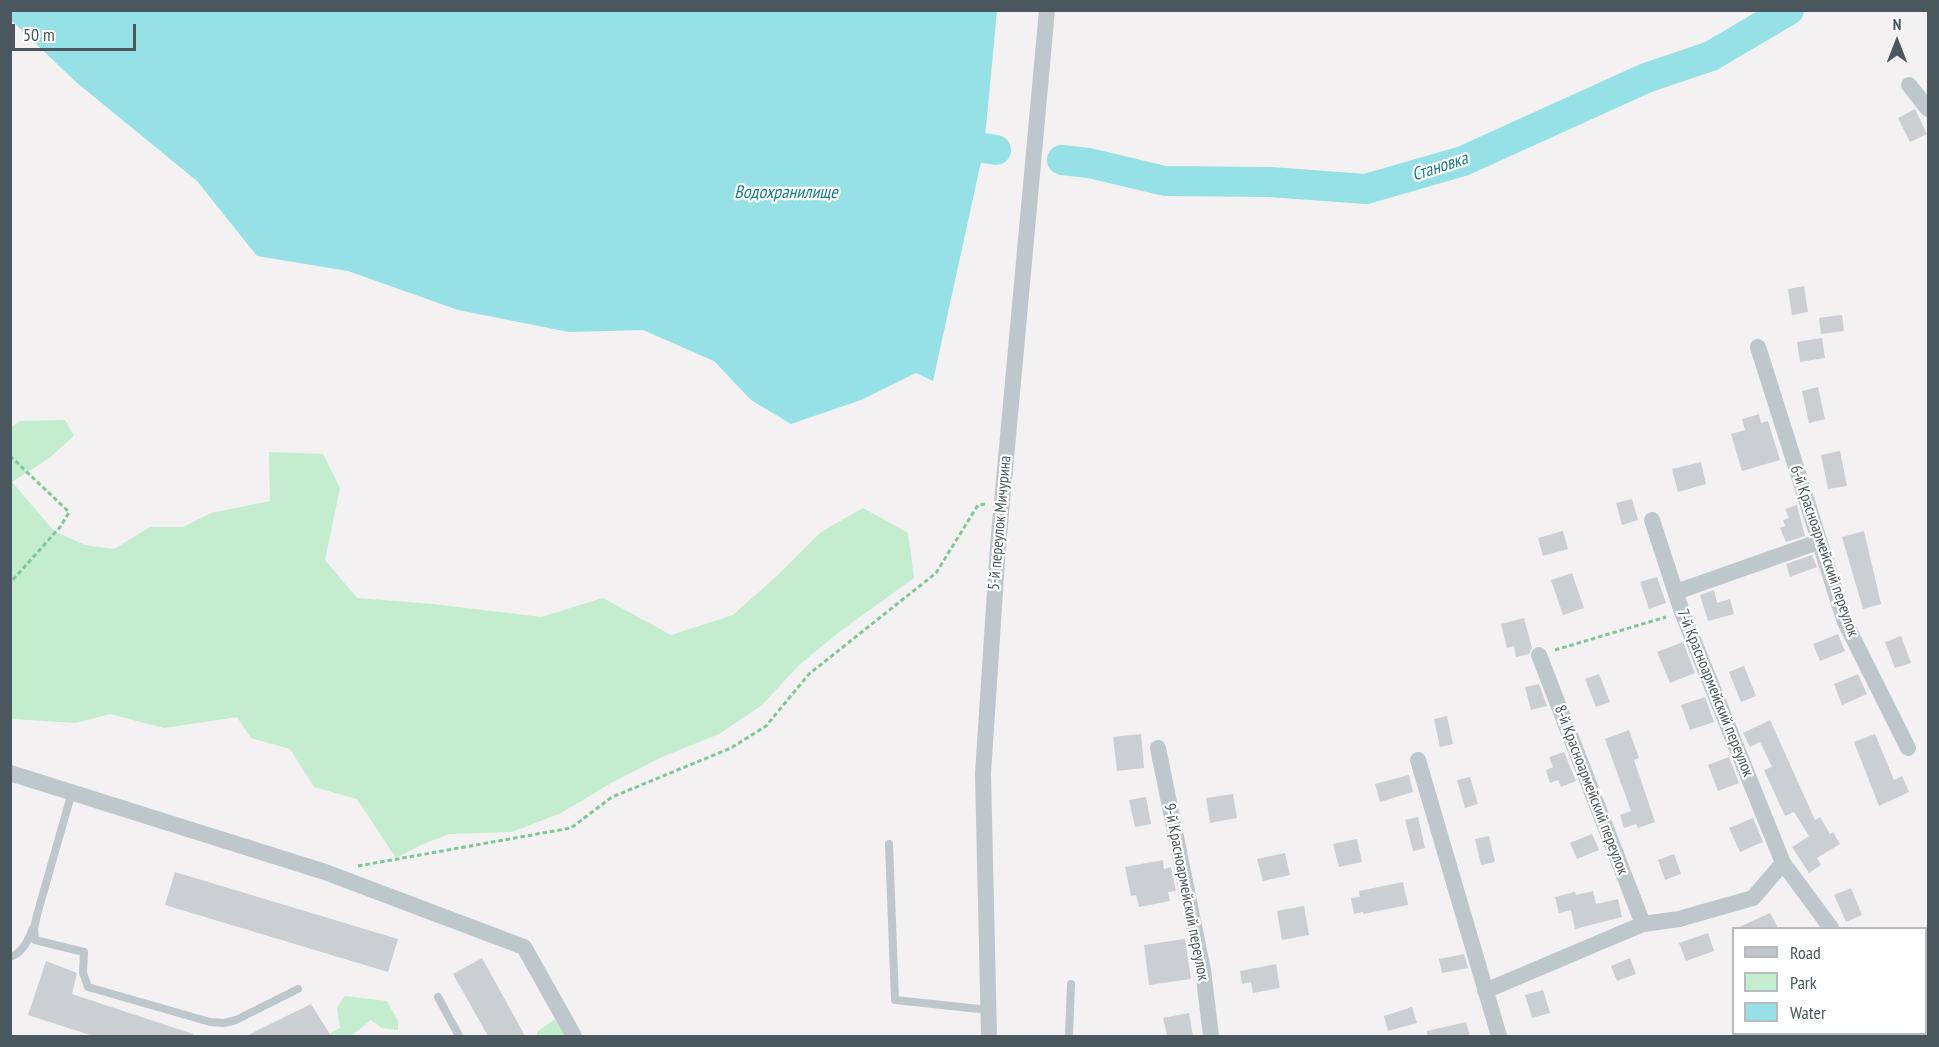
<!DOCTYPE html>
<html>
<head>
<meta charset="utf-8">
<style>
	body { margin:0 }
	#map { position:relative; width:1939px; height:1047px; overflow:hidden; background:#f3f1f2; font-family:"PT Sans Narrow",sans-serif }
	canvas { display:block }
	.frame { position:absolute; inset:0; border:12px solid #4a575d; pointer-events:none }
	.legend { position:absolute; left:1732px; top:927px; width:195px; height:108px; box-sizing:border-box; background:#fff; border:2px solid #b7bcbe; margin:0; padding:8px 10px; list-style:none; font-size:18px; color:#4a575d }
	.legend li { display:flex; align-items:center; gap:12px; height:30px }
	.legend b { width:30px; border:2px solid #b7bcbe }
	.north { position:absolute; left:1867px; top:12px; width:60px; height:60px; -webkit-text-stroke:4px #fff; paint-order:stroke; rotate:0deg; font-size:16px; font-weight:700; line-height:24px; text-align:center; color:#4a575d }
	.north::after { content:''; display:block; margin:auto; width:21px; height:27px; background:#4a575d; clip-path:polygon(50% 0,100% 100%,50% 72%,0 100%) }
	.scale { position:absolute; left:12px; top:24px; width:124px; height:27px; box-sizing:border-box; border:3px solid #4a575d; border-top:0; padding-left:8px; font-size:18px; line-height:21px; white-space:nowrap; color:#4a575d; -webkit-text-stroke:4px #fff; paint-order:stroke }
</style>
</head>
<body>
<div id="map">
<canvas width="1939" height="1047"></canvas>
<div class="frame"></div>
<ul class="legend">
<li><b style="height:8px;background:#bec7cc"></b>Road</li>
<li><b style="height:16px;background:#c4ecce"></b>Park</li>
<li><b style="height:16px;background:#95e1e5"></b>Water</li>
</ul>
<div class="north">N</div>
<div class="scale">50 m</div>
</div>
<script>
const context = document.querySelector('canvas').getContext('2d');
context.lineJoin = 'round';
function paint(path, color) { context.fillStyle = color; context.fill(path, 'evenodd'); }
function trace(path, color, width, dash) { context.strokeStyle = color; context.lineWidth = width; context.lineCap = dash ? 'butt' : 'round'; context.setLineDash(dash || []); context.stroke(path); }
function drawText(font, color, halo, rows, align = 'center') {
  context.font = font + ' "PT Sans Narrow",sans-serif'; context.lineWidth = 4.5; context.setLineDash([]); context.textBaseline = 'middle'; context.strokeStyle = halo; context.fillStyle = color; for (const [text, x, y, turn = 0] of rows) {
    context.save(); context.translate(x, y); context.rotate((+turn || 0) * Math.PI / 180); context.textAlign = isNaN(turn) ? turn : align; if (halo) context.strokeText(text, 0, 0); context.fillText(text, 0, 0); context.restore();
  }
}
paint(new Path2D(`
	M65,420L74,436L48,459L12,482L54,531L85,545L114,549L150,527H183L211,513L270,501L269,452L323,454L340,488L325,560L357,598L433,604L541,617L603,598L671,635L733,615L779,574L821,532L863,508L908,533L914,578L839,632L799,665L762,705L719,734L662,757L613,782L561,813L512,832L449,834L421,845L396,858L357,799L314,787L290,749L251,738L237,717L164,728L110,714L76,723L13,719L11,717V427L20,421Z
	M345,996L387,1001L398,1021V1030L382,1028L371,1020L351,1036H325L340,1028L337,1008Z
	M555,1019L565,1036H537V1032Z`), '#c4ecce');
paint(new Path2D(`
	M10,11H997L984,148L933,381L916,373L861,400L791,424L751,400L714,361L643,330L569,332L458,310L348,271L257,256L197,181L76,82L11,20Z`), '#95e1e5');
trace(new Path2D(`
	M984,148L996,150
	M1062,160L1089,163L1165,181L1270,182L1366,189L1463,161L1646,78L1711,56L1789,10`), '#95e1e5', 30);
paint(new Path2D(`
	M1915,109L1927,134L1910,142L1898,118Z
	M1804,286L1808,312L1792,315L1788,289Z
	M1842,315L1844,331L1821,334L1819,318Z
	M1822,338L1825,358L1800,362L1797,342Z
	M1818,387L1825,419L1809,423L1802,391Z
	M1759,414L1761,423L1768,421L1780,460L1742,471L1731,434L1745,430L1742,419Z
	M1840,451L1847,486L1828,489L1821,455Z
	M1701,462L1706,484L1678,492L1672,469Z
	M1632,499L1638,520L1622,525L1616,503Z
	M1797,505L1805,536L1786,542L1780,528L1785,526L1783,520L1789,518L1785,509Z
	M1563,531L1568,549L1543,556L1538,538Z
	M1864,531L1881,604L1863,609L1842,537Z
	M1812,555L1817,567L1790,577L1786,564Z
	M1572,573L1584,608L1563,615L1551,580Z
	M1657,577L1666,603L1649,609L1640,582Z
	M1714,590L1717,603L1730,599L1734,614L1708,621L1700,595Z
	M1524,618L1532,648L1529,654L1516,657L1514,646L1507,648L1501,624Z
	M1838,634L1845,651L1820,661L1813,644Z
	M1901,636L1911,663L1895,668L1885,642Z
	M1683,642L1695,673L1670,683L1657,652Z
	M1744,666L1756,696L1741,702L1729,672Z
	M1599,674L1610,702L1596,707L1585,679Z
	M1858,674L1867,694L1842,705L1834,684Z
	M1539,684L1547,706L1531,710L1525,687Z
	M1705,697L1714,722L1690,730L1681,705Z
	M1447,716L1453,744L1440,747L1434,719Z
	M1770,720L1815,820L1820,817L1830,834L1833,832L1840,844L1817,858L1821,865L1809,873L1792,847L1809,836L1794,812L1785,816L1764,770L1772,767L1760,742L1750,747L1743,733Z
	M1629,730L1639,758L1634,760L1655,822L1638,828L1636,824L1624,828L1620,815L1631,811L1605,739Z
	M1141,734L1144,768L1117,771L1113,737Z
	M1875,734L1894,780L1902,776L1909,792L1879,806L1854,742Z
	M1564,752L1576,781L1561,787L1558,780L1550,783L1546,770L1553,767L1549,757Z
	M1729,757L1739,783L1718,791L1708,765Z
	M1409,775L1413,792L1380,802L1375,784Z
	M1470,777L1478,804L1465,808L1457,780Z
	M1233,794L1237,818L1210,823L1206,798Z
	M1146,797L1151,824L1135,827L1129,800Z
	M1418,817L1425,848L1413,851L1405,820Z
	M1753,818L1763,842L1740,852L1729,828Z
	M1592,834L1599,850L1577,859L1570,843Z
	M1489,836L1495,862L1481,865L1475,839Z
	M1357,839L1362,862L1339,867L1333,844Z
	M1285,853L1290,875L1263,881L1257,859Z
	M1674,854L1681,874L1665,880L1658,860Z
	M1163,860L1164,869L1171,867L1176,891L1168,892L1170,901L1139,907L1136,895L1131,896L1125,867Z
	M175,872L398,939L388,972L165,905Z
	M1403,882L1408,905L1363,914V912L1354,914L1351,898L1360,897L1359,891Z
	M1851,888L1862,915L1846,922L1834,895Z
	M1593,891L1596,904L1618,899L1622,917L1575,929L1571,910L1559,913L1555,897L1575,892L1576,895Z
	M1304,906L1309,935L1282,940L1277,911Z
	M1770,913L1778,928H1737Z
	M1708,933L1714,951L1686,961L1679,943Z
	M1185,939L1191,979L1149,985L1144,945Z
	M1464,954L1468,968L1442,973L1439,959Z
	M482,958L525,1036H488L453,974Z
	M1630,958L1636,974L1617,981L1611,966Z
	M46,961L77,973L72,994L193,1034V1036H93L28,1015Z
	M1276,964L1280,988L1253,993L1251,982L1242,984L1240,971Z
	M1543,990L1550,1013L1532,1018L1525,995Z
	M311,1004L331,1036H246Z
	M1412,1007L1417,1023L1388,1031L1384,1016Z
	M1189,1013L1193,1036H1167L1163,1018Z
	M1466,1022L1470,1036H1427V1031Z`), '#cccfd2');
trace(new Path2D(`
	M10,456L69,512L61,526L10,583
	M1555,650L1666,617
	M358,866L571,828L612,797L731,748L766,726L809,674L936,573L978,505L985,504`), '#7fc799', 3, [4.5, 3]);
trace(new Path2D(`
	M72,792L37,915L34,929L35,940L84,952L83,973L88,987L210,1022L224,1023L236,1020L298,989
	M889,844L895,1000L989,1010
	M10,957C22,954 29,939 33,928
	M438,997L459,1036
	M1069,1036L1071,984`), '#bec7cc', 8);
trace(new Path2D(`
	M1909,85L1928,109
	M1758,347L1845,622L1908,748
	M1652,520L1682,612L1783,863L1831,928
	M1676,592L1818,542
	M1539,655L1643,924
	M1158,748L1203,970L1211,1036
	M1418,760L1499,1036
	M10,773L325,872L524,947L574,1036
	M1485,991L1643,924L1679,919L1753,898L1783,863
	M1926,1012L1928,1010
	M989,1036L983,773L998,546L1047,10
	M1862,1036L1870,1034`), '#bec7cc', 16);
drawText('16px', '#4a575d', '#fff', [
	["5-й переулок Мичурина",1000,523,-85],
	["6-й Красноармейский переулок",1824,551,71],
	["7-й Красноармейский переулок",1715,693,68],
	["8-й Красноармейский переулок",1591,790,69],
	["9-й Красноармейский переулок",1186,892,79]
]);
drawText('italic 18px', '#177e84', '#fff', [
	["Становка",1440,167,-18],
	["Водохранилище",786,193]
]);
</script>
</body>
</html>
